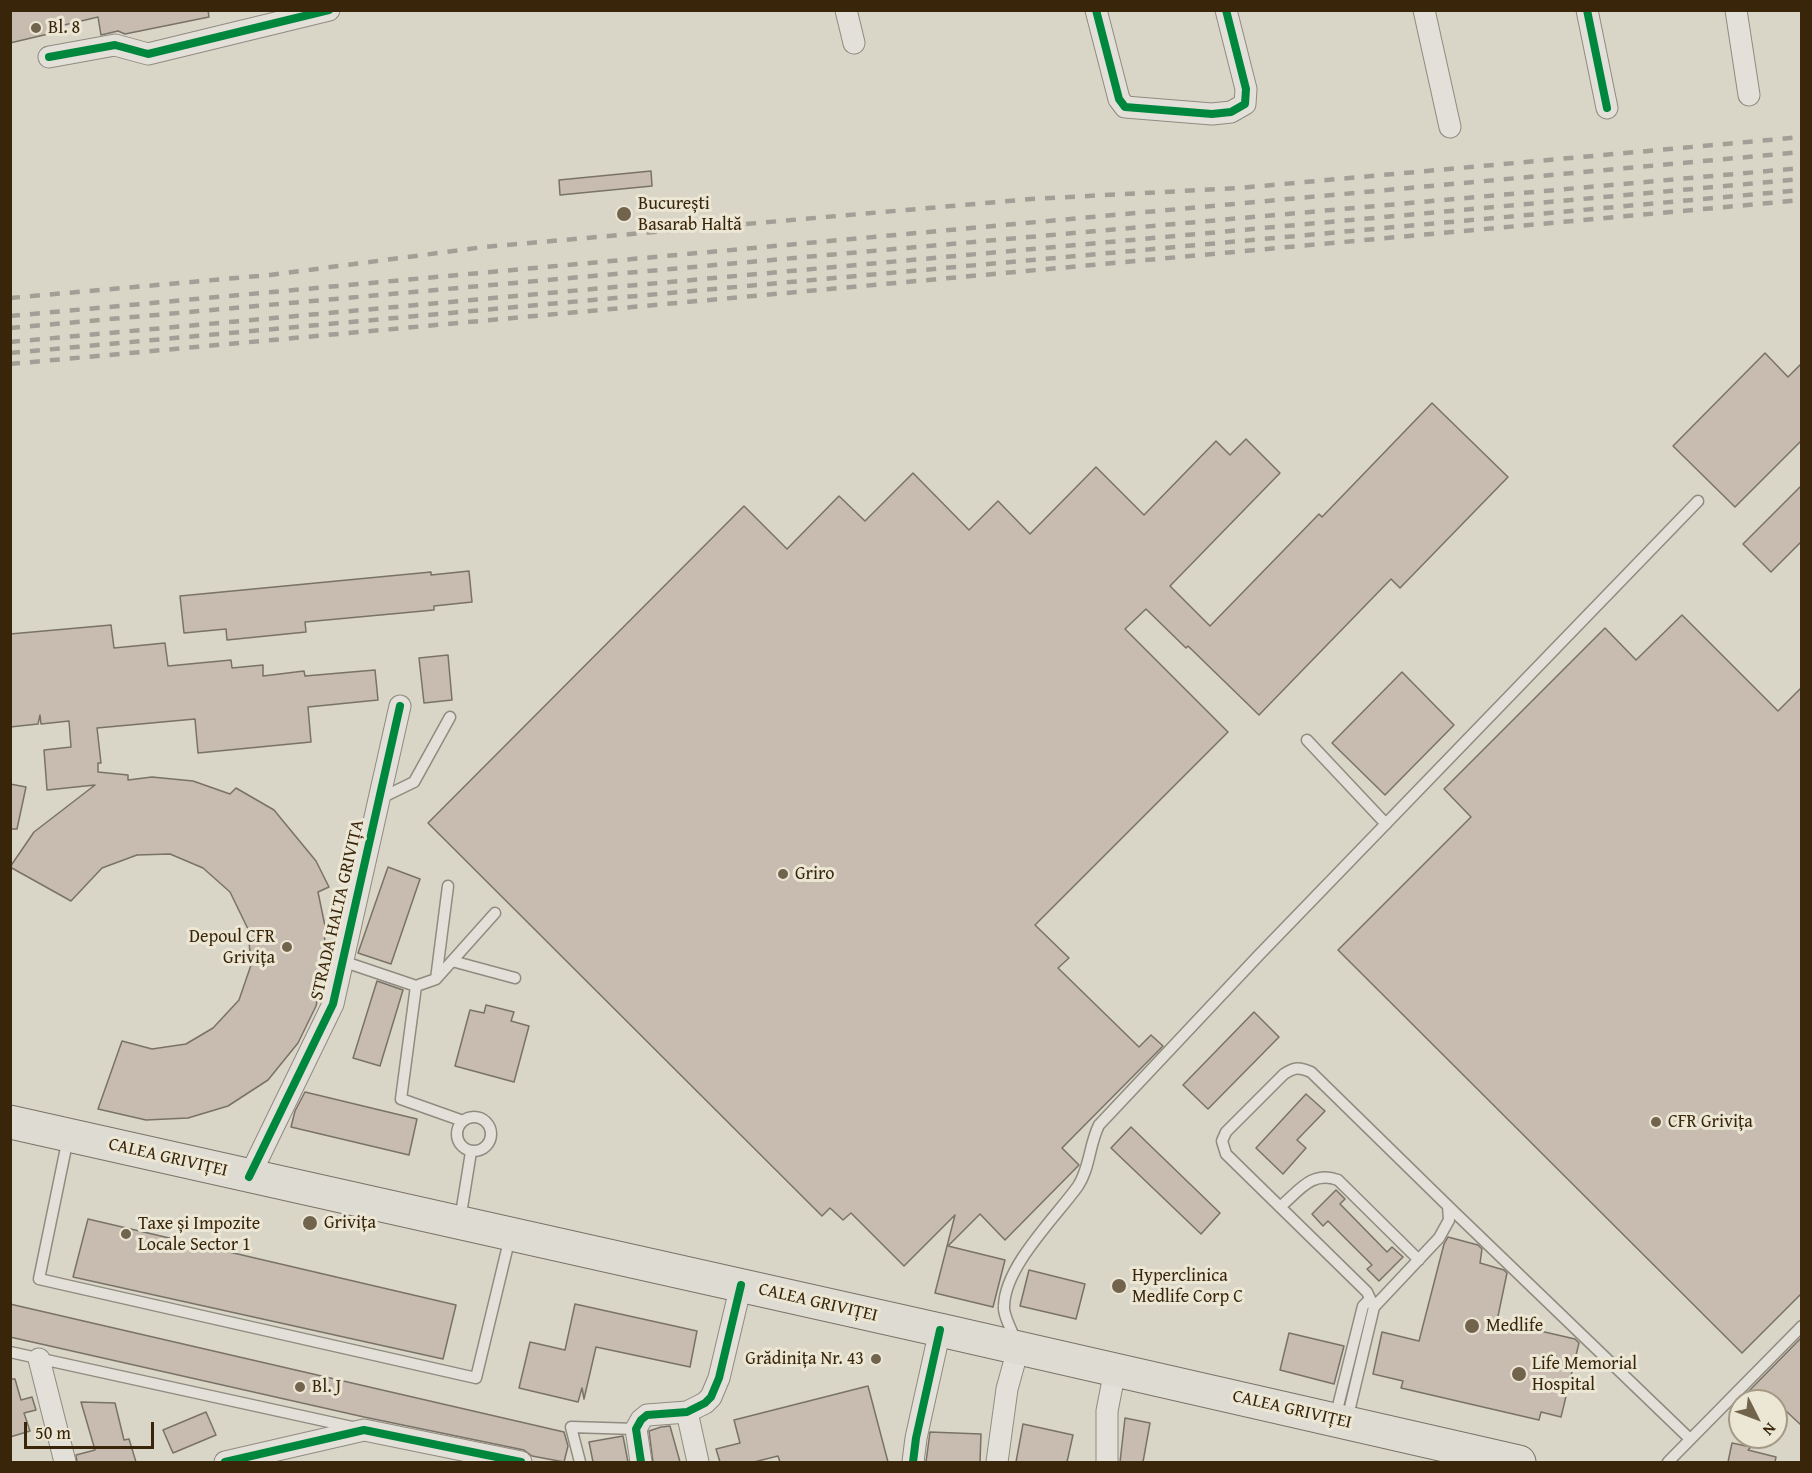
<!DOCTYPE html>
<html>
<head>
<meta charset="utf-8">
<style>
	body { margin:0 }
	#map { position:relative; width:1812px; height:1473px; overflow:hidden; background:#d9d5c7; font-family:"Gentium Book Plus",serif }
	canvas { display:block }
	.frame { position:absolute; inset:0; border:12px solid #39260a; pointer-events:none }
	.north { position:absolute; left:1728px; top:1389px; width:60px; height:60px; box-sizing:border-box; background:#ece6d5; border:2px solid #a49984; border-radius:50%; rotate:132deg; font-size:16px; font-weight:700; line-height:24px; text-align:center; color:#39260a }
	.north::after { content:''; display:block; margin:auto; width:21px; height:27px; background:#71634c; clip-path:polygon(50% 0,100% 100%,50% 72%,0 100%) }
	.scale { position:absolute; left:24px; top:1422px; width:130px; height:27px; box-sizing:border-box; border:3px solid #39260a; border-top:0; padding-left:8px; font-size:18px; line-height:21px; white-space:nowrap; color:#39260a; -webkit-text-stroke:4px #ece6d5; paint-order:stroke }
</style>
</head>
<body>
<div id="map">
<canvas width="1812" height="1473"></canvas>
<div class="frame"></div>
<div class="north">N</div>
<div class="scale">50 m</div>
</div>
<script>
const context = document.querySelector('canvas').getContext('2d');
context.lineJoin = 'round';
function paint(path, color) { context.fillStyle = color; context.fill(path, 'evenodd'); }
function trace(path, color, width, dash) { context.strokeStyle = color; context.lineWidth = width; context.lineCap = dash ? 'butt' : 'round'; context.setLineDash(dash || []); context.stroke(path); }
function drawText(font, color, halo, rows, align = 'center') {
  context.font = font + ' "Gentium Book Plus",serif'; context.lineWidth = 6; context.setLineDash([]); context.textBaseline = 'middle'; context.strokeStyle = halo; context.fillStyle = color; for (const [text, x, y, turn = 0] of rows) {
    context.save(); context.translate(x, y); context.rotate((+turn || 0) * Math.PI / 180); context.textAlign = isNaN(turn) ? turn : align; if (halo) context.strokeText(text, 0, 0); context.fillText(text, 0, 0); context.restore();
  }
}
const building = new Path2D(`
	M10,10H208L209,17L125,34L118,31L101,35L98,17L60,26L61,31L10,43Z
	M651,171L652,186L560,195L559,180Z
	M1765,353L1788,377L1802,363V440L1735,507L1673,446Z
	M1432,403L1508,477L1400,588L1391,579L1259,715L1188,646L1186,648L1146,609L1125,629L1228,732L1035,925L1069,958L1058,968L1139,1047L1151,1035L1163,1046L1062,1148L1079,1165L1005,1240L980,1214L948,1246L1005,1260L993,1307L935,1293L955,1215L904,1266L851,1213L843,1220L830,1208L822,1216L428,823L744,506L787,549L839,496L865,521L913,473L969,530L998,501L1030,534L1096,467L1144,515L1216,441L1230,455L1246,439L1280,473L1170,586L1210,626L1319,514L1322,517Z
	M1802,485V541L1771,572L1743,544Z
	M469,571L472,602L434,606V610L305,622L306,632L227,640L226,629L184,633L180,596L431,572V575Z
	M1682,615L1778,711L1802,687V1293L1742,1353L1338,950L1471,817L1444,789L1605,628L1636,660Z
	M111,625L114,648L165,643L168,666L231,660L232,668L263,665V676L304,671L305,676L375,670L378,700L308,707L311,742L198,753L195,719L97,728L101,763H98V772L128,775V780L152,777L193,781L230,794L236,788L274,810L316,861L329,887L318,892L325,926L324,965L316,1006L298,1043L268,1080L228,1106L188,1118L146,1120L98,1109L122,1041L152,1049L186,1044L213,1028L239,1000L251,965L248,929L230,892L203,868L170,854L137,855L102,868L71,901L10,867L34,832L95,785L47,790L44,750L71,747L69,721L41,724L40,715L38,724L10,727V634Z
	M448,655L452,700L424,703L419,658Z
	M1402,672L1454,725L1385,795L1332,743Z
	M10,784L26,787L17,829H10Z
	M388,867L420,879L391,964L358,953Z
	M377,981L403,990L380,1066L353,1058Z
	M486,1005L514,1012L511,1021L529,1026L514,1082L455,1066L470,1010L484,1013Z
	M1254,1012L1279,1037L1208,1109L1183,1085Z
	M305,1092L417,1119L409,1155L291,1127L295,1111Z
	M1306,1094L1325,1111L1297,1140L1306,1148L1283,1174L1256,1148Z
	M1131,1127L1220,1213L1201,1234L1111,1148Z
	M1336,1190L1345,1199L1340,1204L1387,1252L1392,1247L1403,1257L1379,1281L1367,1269L1372,1265L1328,1221L1323,1226L1312,1214Z
	M88,1219L456,1305L443,1359L73,1277Z
	M1448,1237L1478,1245L1482,1249L1480,1263L1504,1270L1507,1273L1497,1321L1575,1339L1579,1343L1561,1417L1541,1412L1539,1420L1401,1388L1403,1381L1373,1374L1382,1332L1419,1341L1444,1244Z
	M1029,1270L1085,1284L1076,1319L1020,1306Z
	M10,1304L564,1432L568,1446L564,1462L532,1456L524,1450L364,1417L10,1337Z
	M575,1304L697,1331L690,1367L596,1347L584,1399L582,1388L578,1402L519,1388L530,1342L565,1350Z
	M1289,1333L1344,1346L1334,1384L1280,1370Z
	M1802,1337V1426L1786,1411L1776,1422V1401H1753L1746,1394Z
	M10,1379H15L21,1400L32,1397L36,1410L24,1413L30,1431L10,1437Z
	M868,1386L888,1462H780L778,1456L754,1462H720L716,1449L740,1443L734,1420Z
	M81,1402L115,1403L124,1440L129,1439L136,1462H77L76,1455L95,1450Z
	M206,1412L216,1435L173,1453L163,1430Z
	M1125,1418L1150,1423L1143,1462H1120Z
	M1023,1424L1073,1435L1067,1462H1016Z
	M670,1426L680,1462H653L649,1431L661,1427Z
	M930,1432L981,1434L980,1462H926Z
	M623,1436L628,1462H593L589,1442Z
	M1732,1443L1751,1447L1748,1450L1776,1457L1775,1462H1728Z`);
paint(building, '#c8bbb0');
trace(building, '#797367', 1.5);
const lane = new Path2D(`
	M1307,740L1386,824
	M379,799L414,782L450,717
	M342,961L416,986
	M452,961L515,978
	M436,979L448,886
	M457 1134a17 17 0 1 1 34 0a17 17 0 1 1-34 0Z
	M463,1121L401,1099L416,986L436,979L495,913
	M68,1138L39,1279L476,1378L510,1237
	M1448,1206L1690,1439
	M1280,1207C1299,1191 1312,1170 1338,1180L1419,1260
	M460,1220L471,1152
	M1016,1341C1012,1331 1003,1315 1004,1306C1005,1266 1055,1218 1078,1186C1090,1168 1089,1145 1099,1125L1259,955L1698,501
	M10,1352L352,1427
	M1335,1418L1363,1306L1370,1299
	M1347,1420L1374,1307L1367,1292L1226,1154L1222,1141L1226,1132L1284,1074C1295,1067 1299,1067 1311,1072L1448,1206L1449,1220L1439,1238L1374,1307
	M580,1462L571,1427L636,1429
	M1668,1462L1802,1326`);
const street = new Path2D(`
	M846,10L854,43
	M1096,10L1119,99L1125,107L1212,114L1231,112L1245,104L1246,89L1226,10
	M1424,10L1450,127
	M1587,10L1607,108
	M1736,10L1749,95
	M49,57L115,45L148,54L329,10
	M249,1177L333,1004L400,706
	M39,1359L65,1462
	M687,1412L698,1462
	M225,1462L364,1430L521,1462
	M641,1462L636,1429L641,1420L647,1415L687,1412L705,1403L711,1397L719,1378L741,1285
	M913,1462L916,1438L940,1330
	M997,1462L1007,1389L1018,1349
	M1107,1462V1411L1115,1370`);
const primary = new Path2D(`
	M10,1122L940,1330L1519,1462`);
trace(lane, '#908b80', 13);
trace(street, '#908b80', 23);
trace(primary, '#797367', 35);
trace(lane, '#e3e0d9', 10);
trace(street, '#e3e0d9', 21);
trace(primary, '#dedbd3', 33);
trace(new Path2D(`
	M10,298L270,275L484,247L1031,199L1239,188L1802,137
	M10,316L1802,152
	M10,328L1802,168
	M10,342L1802,179
	M10,353L1802,190
	M10,364L1802,200`), '#a39f97', 4.5, [10, 10]);
trace(new Path2D(`
	M1096,10L1119,99L1125,107L1212,114L1231,112L1245,104L1246,89L1226,10
	M1587,10L1607,108
	M49,57L115,45L148,54L329,10
	M249,1177L333,1004L400,706
	M225,1462L364,1430L521,1462
	M641,1462L636,1429L641,1420L647,1415L687,1412L705,1403L711,1397L719,1378L741,1285
	M913,1462L916,1438L940,1330`), '#00873e', 8);
for (const [x, y, r, color] of [
	[36,28,6,"#71634c"],
	[624,214,8,"#71634c"],
	[783,874,6,"#71634c"],
	[287,947,6,"#71634c"],
	[1656,1122,6,"#71634c"],
	[310,1223,8,"#71634c"],
	[126,1234,6,"#71634c"],
	[1119,1286,8,"#71634c"],
	[1472,1326,8,"#71634c"],
	[876,1359,6,"#71634c"],
	[1519,1374,8,"#71634c"],
	[300,1387,6,"#71634c"]
]) { const dot = new Path2D(); dot.arc(x, y, r, 0, 2 * Math.PI); context.fillStyle = color; context.fill(dot); trace(dot, '#ece6d5', 2); }
drawText('18px', '#39260a', '#ece6d5', [
	["Bl. 8",48,28],
	["București",638,204],
	["Basarab Haltă",638,225],
	["Griro",795,874],
	["Depoul CFR",275,937,"right"],
	["Grivița",275,958,"right"],
	["CFR Grivița",1668,1122],
	["Grivița",324,1223],
	["Taxe și Impozite",138,1224],
	["Locale Sector 1",138,1245],
	["Hyperclinica",1132,1276],
	["Medlife Corp C",1132,1297],
	["Medlife",1486,1326],
	["Grădinița Nr. 43",864,1359,"right"],
	["Life Memorial",1532,1364],
	["Hospital",1532,1385],
	["Bl. J",312,1387]
], 'left');
drawText('18px', '#39260a', '#ece6d5', [
	["STRADA HALTA GRIVIȚA",338,910,-77],
	["CALEA GRIVIȚEI",168,1158,13],
	["CALEA GRIVIȚEI",818,1303,13],
	["CALEA GRIVIȚEI",1292,1410,13]
]);
</script>
</body>
</html>
